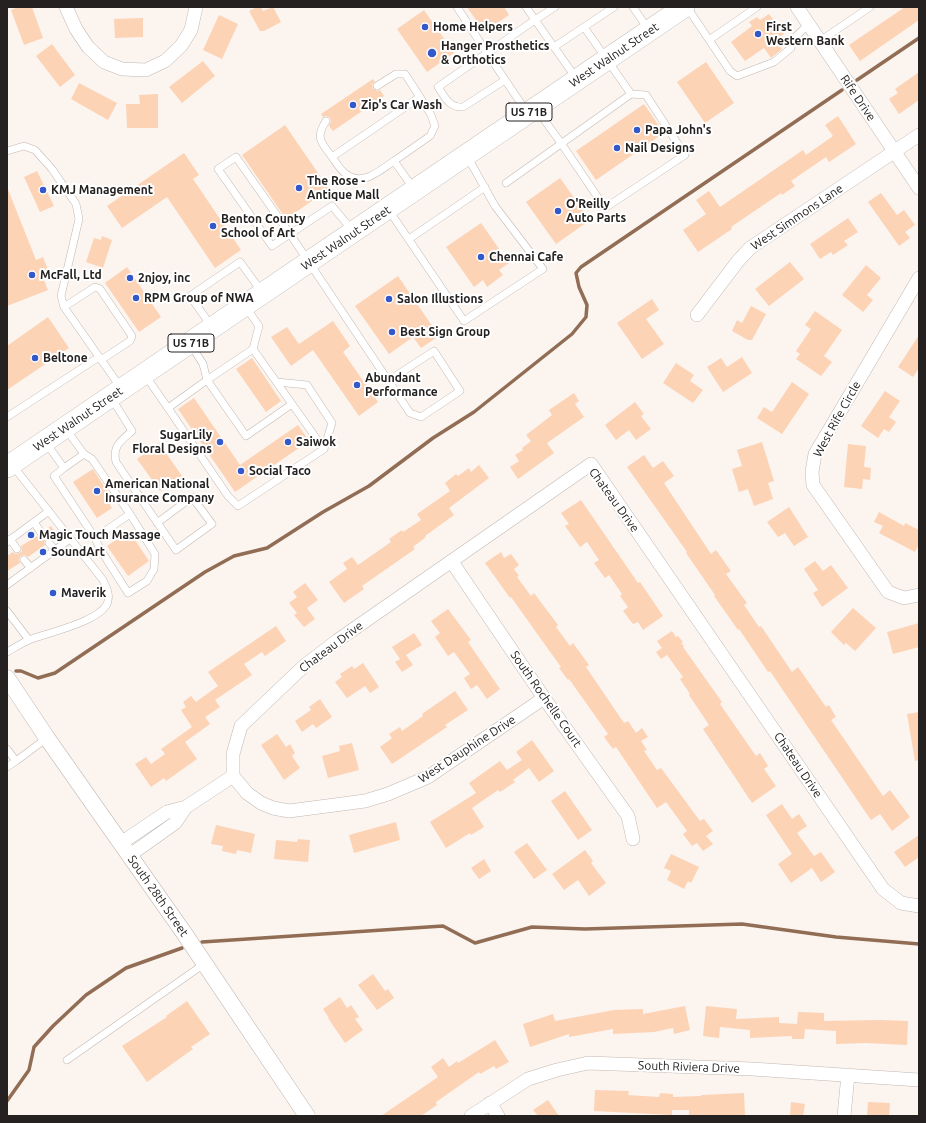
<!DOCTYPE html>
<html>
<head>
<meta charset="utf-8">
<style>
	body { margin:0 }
	#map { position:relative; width:926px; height:1123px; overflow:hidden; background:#fcf4ef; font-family:Ubuntu,sans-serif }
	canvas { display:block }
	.frame { position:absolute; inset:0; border:8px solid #242120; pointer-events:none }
</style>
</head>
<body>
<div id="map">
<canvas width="926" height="1123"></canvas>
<div class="frame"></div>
</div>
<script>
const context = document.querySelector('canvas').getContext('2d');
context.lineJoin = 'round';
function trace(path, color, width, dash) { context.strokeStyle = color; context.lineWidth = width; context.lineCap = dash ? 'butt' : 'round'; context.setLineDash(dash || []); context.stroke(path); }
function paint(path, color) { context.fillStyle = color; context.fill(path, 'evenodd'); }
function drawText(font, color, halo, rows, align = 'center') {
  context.font = font + ' Ubuntu,sans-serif'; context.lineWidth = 4; context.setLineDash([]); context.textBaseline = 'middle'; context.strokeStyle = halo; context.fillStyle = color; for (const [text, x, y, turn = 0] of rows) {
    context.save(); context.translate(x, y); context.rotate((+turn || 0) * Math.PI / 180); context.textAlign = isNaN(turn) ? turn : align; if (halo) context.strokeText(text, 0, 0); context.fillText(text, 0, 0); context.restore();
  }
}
trace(new Path2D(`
	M857,80L919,38
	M16,671H21L38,678L55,673L205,572L234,556L267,548L323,512L369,486L433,438L474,412L572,334L586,317L587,305L579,287L576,273L581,267L842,90
	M202,942L443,926L475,943L532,927L585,929L742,924L836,937L919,944
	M7,1101L29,1070L34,1047L53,1026L86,995L126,968L182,948`), '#906d54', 3.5);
paint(new Path2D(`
	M18,7H32L43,38L24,45L11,10Z
	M257,7H261L263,11L273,7L281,22L264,31H260L249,11Z
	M467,7H504L509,15L484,32Z
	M905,7H919V20L860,61L849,45Z
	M424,10L454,53L427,72L397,29Z
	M769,14L784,34L776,40L782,49L771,58L764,48L745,61L731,42L752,26L749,22L757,17L760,20Z
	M219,15L238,24L222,59L203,50Z
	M143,18V37L115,38L114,19Z
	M52,44L75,75L60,87L36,56Z
	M203,61L215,76L182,103L169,87Z
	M706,62L734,103L705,123L677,82Z
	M919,72V100L899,114L889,99L898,93L895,89Z
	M373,79L375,82L372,84L373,89L377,91L380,90L384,96L333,131L329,126L331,121L330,118L326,116L323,117L321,114Z
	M79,83L117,103L108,120L71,99Z
	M158,94V128H127L126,104H140L139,95Z
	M644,104L664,133L596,180L576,151Z
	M838,116L856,144L829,162L826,157L791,181L795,186L782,195L781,193L731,227L732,229L698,252L683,230L706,214L696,200L709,191L720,207L803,150L806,155L833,136L825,125Z
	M285,125L329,189L286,219L242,155Z
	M184,153L199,175L193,179L241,250L215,268L167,197L122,228L107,206Z
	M37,171L54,206L40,212L24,177Z
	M560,178L590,220L556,244L526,202Z
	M7,187L36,260L43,257L48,270L41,273L48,290L7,306Z
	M881,193L897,215L904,210L915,225L905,232L910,238L899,246L868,202Z
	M848,218L858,232L844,241L848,245L833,255L831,252L820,259L810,244Z
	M481,223L509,263L499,270L503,275L487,287L483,280L474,287L446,247Z
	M102,236L112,240L103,268L86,262L94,238L101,240Z
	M790,262L804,279L769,306L755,289Z
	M866,265L881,278L867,295L873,300L863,312L842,295Z
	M127,267L161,317L139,332L105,283Z
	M398,276L439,336L421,348L413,337L389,354L355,306Z
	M652,299L659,310L646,319L664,344L642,359L617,323Z
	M751,306L766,314L752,340H748L732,331L737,320L742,323Z
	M815,311L842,330L824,356L832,362L821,376L796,359L800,354L796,351L811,329L805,325Z
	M48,317L69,348L7,390V346Z
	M333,321L350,346L343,352L378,402L359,416L313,350L291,366L271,337L287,327L299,344Z
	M919,335V368L913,377L898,367Z
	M742,357L752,373L723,392L707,367L721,358L727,367Z
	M252,358L281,401L266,412L236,369Z
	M676,363L694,375L690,381L703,390L693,403L663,383Z
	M792,382L809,394L782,434L757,418L764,407L772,412Z
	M885,391L900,401L889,417L896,422L889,432L884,429L878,438L861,426Z
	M574,393L579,401L575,404L584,417L547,443L554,453L518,479L510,467L519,461L515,455L523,450L522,448L531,441L526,435L552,415L549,410Z
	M194,398L240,465L298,425L309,441L235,492L178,409Z
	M635,402L644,414L641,416L651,429L636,440L629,430L616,440L605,425Z
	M762,442L774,481L768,483L773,499L754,506L748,489L739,492L732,469L742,466L737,450Z
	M159,443L182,476L160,491L137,459Z
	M848,444L866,446L864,467L871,468L870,480L863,479L862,489L844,487Z
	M644,455L653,468L663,461L674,476L664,483L711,554L716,550L731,571L726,574L747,603L744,605L759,627L761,626L792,672L798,667L826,707L829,705L836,717L831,720L883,796L890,790L910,817L892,831L880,814L871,820L864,810L770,671L768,672L739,629L738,630L714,596L715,595L686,553L687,552L627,467Z
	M479,465L489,478L449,508L454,515L425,536L426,537L413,547L415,549L362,586L364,589L344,603L329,582L347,569L343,563L352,557L358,565L391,542L389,539L402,530L403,532L421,520L417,514L450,491L445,483L456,474L458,476L469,468L471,472Z
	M93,469L113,500L109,503L112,508L97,518L73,482Z
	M581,500L638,583L640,582L663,616L643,630L638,622L633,624L623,611L628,607L620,596L622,594L609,575L605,578L594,563L599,560L587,542L580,547L565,526L569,524L561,513Z
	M789,507L808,537L794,546L785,533L778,537L767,522Z
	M879,512L904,526L905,523L919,530V544L915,552L879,533L883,526L874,522Z
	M51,526L58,536L53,540L50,538L46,539L44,542L45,545L28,557L25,555L21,556L19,559L20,563L7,571V556L13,552L15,554L20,553L22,551L21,546L37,536L41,538L44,537L46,533L45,530Z
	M129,531L149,561L128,576L107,546Z
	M501,552L504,558L511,554L519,565L514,569L519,576L517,577L531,596L534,593L558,625L556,627L570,646L573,643L589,665L586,667L624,723L628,721L636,733L642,728L648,737L641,741L647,750L644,751L657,770L661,768L700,821L704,819L713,831L706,836L713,844L703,851L697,843L692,846L683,834L687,831L666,802L657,808L616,747L613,749L604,737L608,734L569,679L568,680L559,668L561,667L548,649L511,597L510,598L485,563Z
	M815,561L823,571L831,565L848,588L822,607L813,593L818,590L804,569Z
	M305,583L318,600L307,608L315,619L304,627L294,615L297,613L289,603L297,597L293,592Z
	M853,608L876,628L855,651L846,643L844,645L831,632Z
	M448,609L471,640L468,642L500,689L487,699L477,685L471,689L464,678L470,674L454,652L448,656L435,637L440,633L431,621Z
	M919,623V647L893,654L887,632Z
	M276,626L286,641L265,656L262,652L244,664L252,675L215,700L220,707L205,717L210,724L185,742L197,759L166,781L164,778L151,787L135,764L146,757L151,764L165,754L161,749L192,727L181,710L186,707L183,702L191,696L196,702L218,686L208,672Z
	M672,631L676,637L678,636L683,642L681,643L684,646L683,647L722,702L720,704L756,756L760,753L768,766L764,769L776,786L752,803L703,729L709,725L689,695L690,694L680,679L683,677L667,655L661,659L656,652L662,648L657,641Z
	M414,633L422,645L406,655L413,665L402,672L395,662L400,659L392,647Z
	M363,663L379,687L370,693L365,686L347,698L335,682L342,677L340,674L352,666L354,669Z
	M455,691L468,710L445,725L447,727L392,764L380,747L392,738L389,734L400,727L402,731L423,716L422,714Z
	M320,699L332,717L316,728L313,724L302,732L295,721L311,710L309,707Z
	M919,712V760L915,761L907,714Z
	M277,734L286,747L290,744L295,753L292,756L300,768L284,780L261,745Z
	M532,740L554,771L539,782L529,768L513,780L515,782L500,792L498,790L472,808L484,827L471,835L470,833L446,848L430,822L476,793L469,783L500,761L507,770L522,760L516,752Z
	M352,743L359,770L328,778L322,756L340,751L339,746Z
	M565,791L592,830L578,840L551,801Z
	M782,804L792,819L799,814L807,826L797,833L814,856L821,852L835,872L821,882L812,868L791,883L778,864L792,854L766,815Z
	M396,822L400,840L354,853L349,835Z
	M216,825L255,834L251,853L237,850L236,854L222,851L223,846L211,844Z
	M919,835V857L905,867L894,852Z
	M298,839L310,840L308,862L274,859L276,840L297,842Z
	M527,843L547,870L534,879L514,852Z
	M585,850L593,861L591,863L606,883L589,896L578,880L564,890L552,874Z
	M671,854L699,867L691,883L688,881L684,889L667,880L671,871L664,868Z
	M484,859L491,871L479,879L471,868Z
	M373,974L385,991L388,989L394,998L377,1010L358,985Z
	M340,997L347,1008L351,1005L359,1017L355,1019L363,1030L345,1043L328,1018H329L323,1009Z
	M187,1001L210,1034L191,1047L193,1049L147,1082L122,1046L167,1017L166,1016Z
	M685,1006L690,1030L674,1034L673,1028L654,1032L613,1034V1029L569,1037V1034L530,1047L523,1024L553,1014L555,1021L614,1010L643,1009V1014Z
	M706,1006L737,1009L736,1019L779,1017V1023L797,1024L798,1012L824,1013V1021L881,1020L908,1021L907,1045L866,1043L836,1044V1031L805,1029L804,1039H792V1036L750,1038V1030L720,1027L719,1038L703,1036Z
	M495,1040L509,1062L496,1069L494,1066L480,1074L479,1072L436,1102L437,1105L421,1116H381L438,1077L431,1067L443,1058L449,1067L457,1061L458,1063Z
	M595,1090L629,1091L628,1095L659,1097L660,1093L673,1094V1097L701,1096V1095L744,1093L745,1116H689V1110H672V1115L594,1111Z
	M548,1100L559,1116H538L533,1110Z
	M791,1102L805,1104L803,1116H790Z
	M868,1102L890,1103L889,1116H867Z`), '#fdd3b6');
const service = new Path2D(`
	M457,7L487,53L438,87C445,97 449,108 463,107L505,80
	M526,7L535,20L555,7
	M633,7L648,29
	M687,7L730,71L737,76L774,62L791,48L792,40L809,24
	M709,40L757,7
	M820,41L870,7
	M554,47L614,7
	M377,86L396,74H405L420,97
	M537,110L561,143L605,208L685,155L646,95L631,94L584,27
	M526,111L487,53L535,20L576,78
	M326,121C315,138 321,142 332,157
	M7,151L24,146L35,150L52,169L76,204L79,219L61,296L64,307L121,388
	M236,157L290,234L272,246L218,169Z
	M394,161C380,170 363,187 346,174C340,170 336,162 332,157L420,97L431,115L435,126L430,136L394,161L414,189
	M506,183L631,94
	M388,209L464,321L543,269L495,206L467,156
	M352,230L332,206L290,234L410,413L421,417L460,391L434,351L388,381
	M409,239L485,187
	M245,306L259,326L253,349
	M64,307L95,287L100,289L132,336L130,341L101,360
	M212,327L190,296L240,262L262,292
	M191,345L203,364L207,380L168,408L228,496L238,506L324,449L292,404L246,436L207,380L253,349L292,404
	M145,375L168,408
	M277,382L307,385L332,423L324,449
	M112,399L132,431C121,441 112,446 116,462L176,550L212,524L192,497L157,523
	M7,417L99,357
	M65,428L84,454
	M46,443L64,468L54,476L95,538L130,514L92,459L84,454L64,468
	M34,522L41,533
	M95,538L100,549L128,593L147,581L154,569L155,554L130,514
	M10,539L17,549
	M7,542L49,511
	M49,543L55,550
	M24,560L31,568
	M7,585L70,539
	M7,611L29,640
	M7,652C14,648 22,643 29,640C46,633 104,621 108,601C110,593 106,587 103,580L13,466
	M7,749L16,761L47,738
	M7,767L16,761
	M67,1060L204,964`);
const minor = new Path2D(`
	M66,7L76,29L88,47L104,62L122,69L146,70L165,61L181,46L191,30L196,7
	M797,7L919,188
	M919,278L815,454L812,472L813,485L888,592L904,598L919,595
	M697,315L738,261L750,248L919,135
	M452,562L544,698L628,816L633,839
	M233,776L247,793L261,803L273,808L289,811L365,801L388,794L428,777L544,698
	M121,843L167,812L186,807L233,776V754L241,726L304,666L338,640L591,464L883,889L901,903L919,906
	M130,855L175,823L186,807
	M490,1103L498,1116
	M471,1116L528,1079L557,1070L588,1063L752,1069L919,1080
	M844,1116L848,1075`);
const tertiary = new Path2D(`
	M7,678L47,738L184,933L307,1116`);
const primary = new Path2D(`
	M7,467L684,7`);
trace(service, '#c0b8b3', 8);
trace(minor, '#c0b8b3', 14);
trace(tertiary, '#c0b8b3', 17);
trace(primary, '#c0b8b3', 22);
trace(service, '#fff', 7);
trace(minor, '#fff', 13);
trace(tertiary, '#fff', 16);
trace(primary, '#fff', 21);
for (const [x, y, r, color] of [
	[425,27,4,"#3358c9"],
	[758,34,4,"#3358c9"],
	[432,53,5,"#3358c9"],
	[353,105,4,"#3358c9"],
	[637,130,4,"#3358c9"],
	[617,148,4,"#3358c9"],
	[299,188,4,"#3358c9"],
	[43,190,4,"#3358c9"],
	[558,211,4,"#3358c9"],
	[213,226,4,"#3358c9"],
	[481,257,4,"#3358c9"],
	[32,275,4,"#3358c9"],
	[130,278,4,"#3358c9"],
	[136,298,4,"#3358c9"],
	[389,299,4,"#3358c9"],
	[392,332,4,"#3358c9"],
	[35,358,4,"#3358c9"],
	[357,385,4,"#3358c9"],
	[220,442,4,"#3358c9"],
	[288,442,4,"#3358c9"],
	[241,471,4,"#3358c9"],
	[97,491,4,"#3358c9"],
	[31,535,4,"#3358c9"],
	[43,552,4,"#3358c9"],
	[53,593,4,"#3358c9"]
]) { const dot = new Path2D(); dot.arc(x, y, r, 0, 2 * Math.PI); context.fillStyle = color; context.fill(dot); trace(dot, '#fff', 1.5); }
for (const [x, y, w] of [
	[529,112,46],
	[191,343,46]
]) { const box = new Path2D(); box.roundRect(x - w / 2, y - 9, w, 18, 3); context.fillStyle = '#fff'; context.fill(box); trace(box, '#242120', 1); }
drawText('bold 11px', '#242120', null, [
	["US 71B",529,112],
	["US 71B",191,343]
]);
drawText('bold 12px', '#242120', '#fff', [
	["Home Helpers",433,27],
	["First",766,27],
	["Western Bank",766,41],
	["Hanger Prosthetics",441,46],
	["& Orthotics",441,60],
	["Zip's Car Wash",361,105],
	["Papa John's",645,130],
	["Nail Designs",625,148],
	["The Rose -",307,181],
	["Antique Mall",307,195],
	["KMJ Management",51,190],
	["O'Reilly",566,204],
	["Auto Parts",566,218],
	["Benton County",221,219],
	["School of Art",221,233],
	["Chennai Cafe",489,257],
	["McFall, Ltd",40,275],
	["2njoy, inc",138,278],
	["RPM Group of NWA",144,298],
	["Salon Illustions",397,299],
	["Best Sign Group",400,332],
	["Beltone",43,358],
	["Abundant",365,378],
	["Performance",365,392],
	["SugarLily",212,435,"right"],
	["Floral Designs",212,449,"right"],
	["Saiwok",296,442],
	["Social Taco",249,471],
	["American National",105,484],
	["Insurance Company",105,498],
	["Magic Touch Massage",39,535],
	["SoundArt",51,552],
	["Maverik",61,593]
], 'left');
drawText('12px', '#242120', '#fff', [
	["West Walnut Street",614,55,-34],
	["Rife Drive",858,98,56],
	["West Simmons Lane",797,217,-34],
	["West Walnut Street",346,238,-34],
	["West Walnut Street",78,419,-34],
	["West Rife Circle",837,419,-61],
	["Chateau Drive",614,500,54],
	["Chateau Drive",331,647,-37],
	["South Rochelle Court",546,699,55],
	["West Dauphine Drive",467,749,-33],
	["Chateau Drive",798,765,56],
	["South 28th Street",158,896,55],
	["South Riviera Drive",689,1067,2]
]);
</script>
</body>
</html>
